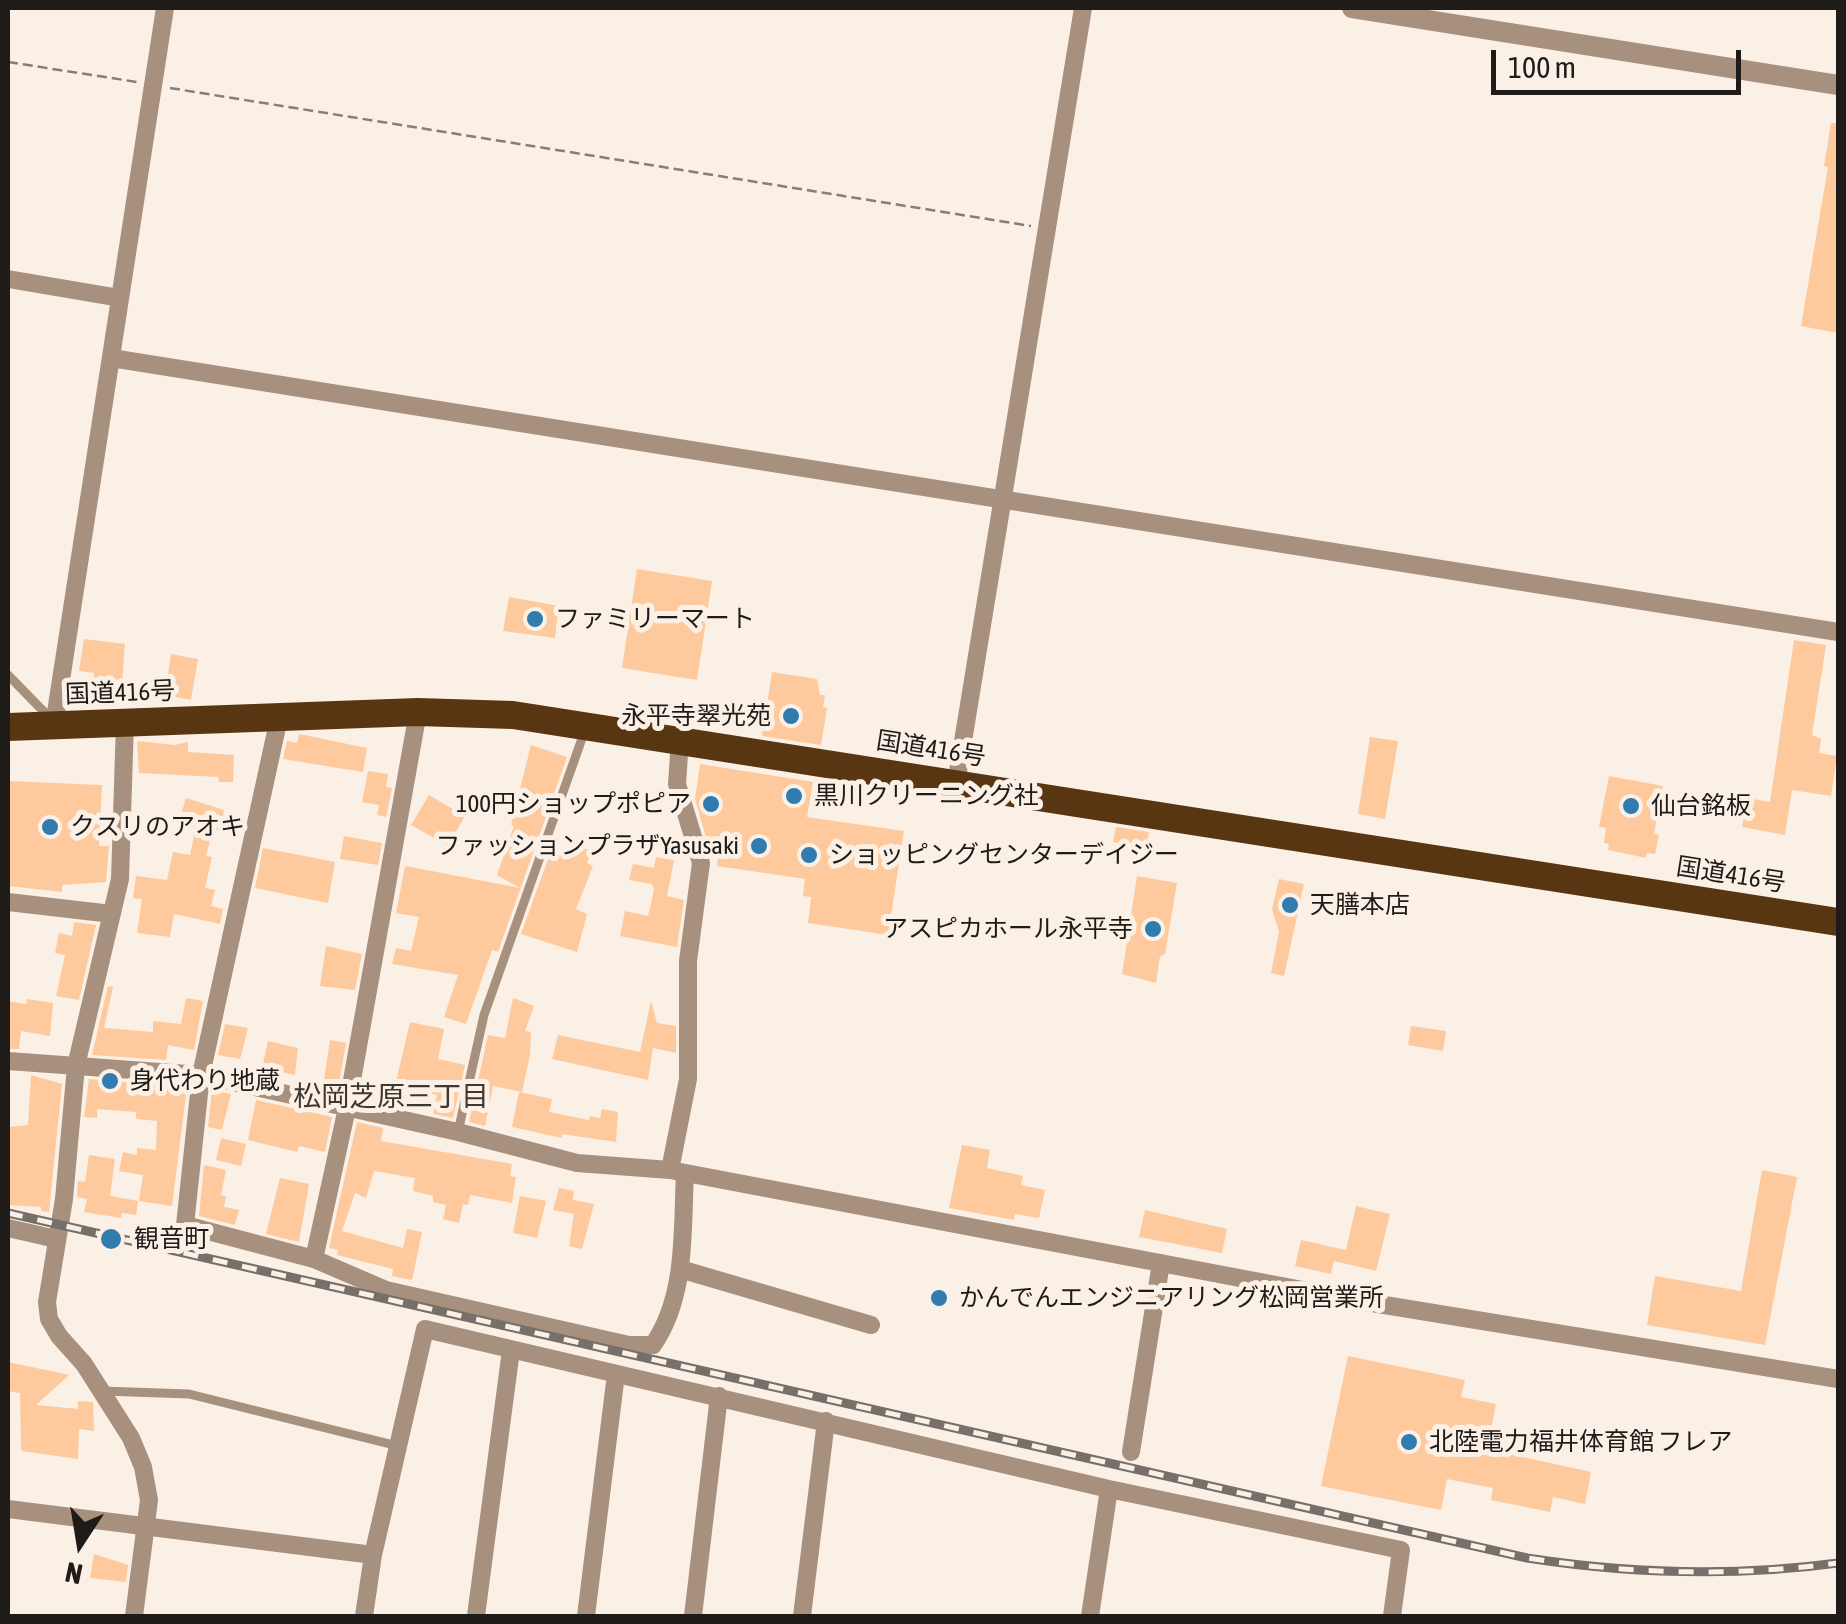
<!DOCTYPE html>
<html>
<head>
<meta charset="utf-8">
<style>
	body { margin:0 }
	#map { position:relative; width:1846px; height:1624px; overflow:hidden; background:#fbf0e6; font-family:"Asap Condensed",sans-serif }
	canvas { display:block }
	.frame { position:absolute; inset:0; border:10px solid #1f1b18; pointer-events:none }
	.north { position:absolute; left:30px; top:1494px; width:100px; height:100px; -webkit-text-stroke:8px #fbf0e6; paint-order:stroke; rotate:192deg; font-size:28px; font-weight:700; line-height:40px; text-align:center; color:#1f1b18 }
	.north::after { content:''; display:block; margin:auto; width:35px; height:45px; background:#1f1b18; clip-path:polygon(50% 0,100% 100%,50% 72%,0 100%) }
	.scale { position:absolute; left:1491px; top:50px; width:250px; height:45px; box-sizing:border-box; border:5px solid #1f1b18; border-top:0; padding-left:12px; font-size:30px; line-height:35px; white-space:nowrap; color:#1f1b18; -webkit-text-stroke:8px #fbf0e6; paint-order:stroke }
</style>
</head>
<body>
<div id="map">
<canvas width="1846" height="1624"></canvas>
<div class="frame"></div>
<div class="north">N</div>
<div class="scale">100 m</div>
</div>
<script>
const context = document.querySelector('canvas').getContext('2d');
context.lineJoin = 'round';
function paint(path, color) { context.fillStyle = color; context.fill(path, 'evenodd'); }
function trace(path, color, width, dash) { context.strokeStyle = color; context.lineWidth = width; context.lineCap = dash ? 'butt' : 'round'; context.setLineDash(dash || []); context.stroke(path); }
function drawText(font, color, halo, rows, align = 'center') {
  context.font = font + ' "Asap Condensed","Noto Sans JP",sans-serif'; context.lineWidth = 10; context.setLineDash([]); context.textBaseline = 'middle'; context.strokeStyle = halo; context.fillStyle = color; for (const [text, x, y, turn = 0] of rows) {
    context.save(); context.translate(x, y); context.rotate((+turn || 0) * Math.PI / 180); context.textAlign = isNaN(turn) ? turn : align; if (halo) context.strokeText(text, 0, 0); context.fillText(text, 0, 0); context.restore();
  }
}
paint(new Path2D(`
	M1831,123H1838V333L1801,326L1828,167L1824,166Z
	M637,569L712,581L697,680L622,668Z
	M509,597L559,606L555,638L503,631Z
	M84,639L125,644L122,684L93,680L94,673L79,671Z
	M1794,640L1826,645L1812,735L1821,739L1819,753L1837,756L1831,796L1792,790L1785,835L1742,827L1747,798L1770,802Z
	M171,654L198,659L191,700L165,695Z
	M772,672L817,679L820,695H825L823,707L827,708L821,745L762,736Z
	M299,734L367,748L363,772L283,759L287,741L297,743Z
	M1370,737L1398,741L1385,819L1358,814Z
	M137,741L175,745L188,742V752L234,755L233,782H219L218,777L139,773Z
	M531,745L567,757L498,952L492,950L466,1024L444,1017L458,975L392,964L396,948L411,951L419,917L396,913L405,866L520,888L497,875L514,826L511,825Z
	M700,764L813,782L807,817L904,831L888,935L808,923L811,897L803,896L805,879L717,866L720,843L707,841L695,799Z
	M368,771L388,774L386,787L392,788L386,817L377,815L379,805L362,802Z
	M1609,776L1663,786L1654,834L1659,835L1655,854L1647,853L1646,858L1608,850L1609,844L1604,843L1606,828L1599,827Z
	M8,781L102,785L99,846H109L106,882L62,885V892L8,886Z
	M429,795L465,816L448,846L411,825Z
	M186,798L224,810L221,831L213,830L206,856L212,857L205,888L215,890L211,906L223,909L220,924L174,914L170,937L137,933L142,899L133,898L136,876L167,880L173,852L190,855L196,827L178,824Z
	M1116,827L1149,832L1146,848L1113,842Z
	M344,836L382,843L378,865L340,859Z
	M577,845L592,851L587,863L593,866L576,909L587,914L577,952L521,934L552,848L572,856Z
	M263,848L335,862L328,903L255,888Z
	M656,857L674,860L667,896L684,900L677,947L620,936L625,911L648,916L654,890L652,884L629,880L633,864L654,868Z
	M1137,876L1177,883L1165,954L1160,956L1156,983L1122,974Z
	M1279,879L1304,884L1284,976L1271,973L1279,932L1272,909Z
	M74,922L96,925L79,1000L56,996L65,955L55,953L59,933L72,936Z
	M326,946L362,954L355,990L320,986Z
	M108,986L113,987L104,1028L153,1032V1021L181,1024L186,998L203,1001L194,1050L168,1045L166,1060L92,1055Z
	M513,998L534,1006L525,1031L531,1032L530,1055L522,1092L493,1086L485,1126L469,1122L488,1035L505,1038Z
	M27,999L53,1003L50,1036L21,1031L19,1049H8V1001L26,1004Z
	M651,1001L657,1023L676,1026V1053L653,1048L648,1080L552,1059L558,1035L640,1052Z
	M410,1022L444,1029L438,1059L465,1065L453,1118L433,1114L437,1095L395,1086Z
	M225,1024L248,1028L240,1059L218,1055Z
	M1411,1026L1446,1031L1443,1051L1408,1045Z
	M330,1040L346,1043L338,1089L323,1086Z
	M268,1041L298,1048L295,1075L262,1068Z
	M31,1075L62,1084L49,1212L41,1211V1207L8,1205V1127L28,1125Z
	M89,1079L187,1087L172,1206L139,1201L143,1175L119,1171L123,1152L137,1155V1148L156,1150L157,1121L136,1119V1112L97,1109V1118L84,1117Z
	M212,1090L231,1094L222,1130L208,1127Z
	M519,1092L552,1099L549,1112L589,1120L590,1116L600,1118L602,1109L618,1112L616,1142L562,1134V1138L512,1127Z
	M256,1100L332,1117L325,1152L299,1146L297,1152L248,1140Z
	M357,1122L383,1128L381,1141L512,1164L510,1176L516,1177L512,1203L470,1195L468,1205L463,1204L459,1223L443,1219L446,1205L433,1202V1196L413,1191L415,1178L374,1171L366,1198L355,1193L342,1231L403,1248L407,1229L422,1232L412,1280L392,1276L393,1269L337,1255L338,1250L329,1248Z
	M221,1138L246,1144L241,1166L216,1160Z
	M962,1145L990,1150L987,1168L1023,1176L1021,1185L1045,1190L1039,1218L1015,1214L1014,1220L949,1208Z
	M89,1155L115,1159L110,1196L138,1201L136,1215L122,1213L121,1218L84,1212L87,1199L77,1197L78,1181L85,1182Z
	M204,1165L226,1170L221,1195L226,1196L224,1207L239,1210L235,1225L199,1216Z
	M1762,1170L1797,1177L1765,1345L1647,1325L1655,1276L1741,1291Z
	M280,1178L309,1184L299,1242L266,1234Z
	M559,1188L574,1191L573,1200L594,1204L582,1249L569,1246L574,1214L553,1210Z
	M520,1196L546,1201L537,1238L513,1233Z
	M1356,1206L1390,1214L1376,1271L1334,1261L1331,1274L1295,1266L1301,1240L1346,1250Z
	M1145,1210L1227,1229L1222,1253L1139,1237Z
	M1348,1356L1465,1380L1461,1397L1496,1404L1487,1449L1591,1472L1585,1504L1553,1497L1550,1512L1491,1500L1493,1488L1447,1479L1441,1510L1321,1486Z
	M8,1362L69,1375L36,1405L78,1409V1401L93,1402L94,1431L79,1429L78,1459L21,1451L20,1393L8,1391Z
	M94,1554L128,1565L126,1582L90,1578Z`), '#fdc99d');
trace(new Path2D(`
	M8,62L137,82
	M170,88L1031,226`), '#867e78', 2.5, [10, 5]);
trace(new Path2D(`
	M8,675L51,719
	M458,1132L484,1015L585,730
	M102,1391L189,1394L398,1446`), '#a7917e', 9);
trace(new Path2D(`
	M8,279L120,298
	M111,358L1838,632
	M279,718L201,1075L185,1225L314,1259L386,1290L629,1345H653C687,1296 682,1230 685,1173
	M125,722L120,879L76,1066L64,1199L47,1302L49,1319L59,1336L84,1364L131,1438L143,1467L149,1500L134,1616
	M54,725L165,8
	M956,784L1083,8
	M8,902L112,914
	M8,1061L201,1075L458,1132L577,1163L670,1170L1366,1302L1838,1379
	M670,1170L688,1079V961L701,863L677,784L680,739
	M8,1228L56,1239
	M314,1259L347,1108L418,712
	M680,1269L871,1325
	M1131,1452L1161,1263
	M8,1509L373,1555
	M364,1616L373,1555L425,1329L1109,1489L1401,1550L1392,1616
	M476,1616L511,1350
	M586,1616L616,1374
	M693,1616L719,1396
	M802,1616L826,1421
	M1090,1616L1109,1489`), '#a7917e', 18);
trace(new Path2D(`
	M1352,8L1838,85`), '#a7917e', 20);
trace(new Path2D(`
	M8,727L418,712L513,715L1838,922`), '#583612', 28);
const rail = new Path2D(`
	M8,1213L1527,1558C1632,1574 1733,1577 1838,1563`);
trace(rail, '#766f6a', 9);
trace(rail, '#fbf0e6', 5, [15]);
for (const [x, y, r, color] of [
	[535,619,10,"#307caf"],
	[791,716,10,"#307caf"],
	[794,796,10,"#307caf"],
	[711,804,10,"#307caf"],
	[1631,806,10,"#307caf"],
	[50,827,10,"#307caf"],
	[759,846,10,"#307caf"],
	[809,855,10,"#307caf"],
	[1290,905,10,"#307caf"],
	[1153,929,10,"#307caf"],
	[110,1081,10,"#307caf"],
	[111,1239,12,"#307caf"],
	[939,1298,10,"#307caf"],
	[1409,1442,10,"#307caf"]
]) { const dot = new Path2D(); dot.arc(x, y, r, 0, 2 * Math.PI); context.fillStyle = color; context.fill(dot); trace(dot, '#fbf0e6', 4); }
drawText('25px', '#1f1b18', '#fbf0e6', [
	["ファミリーマート",555,619],
	["永平寺翠光苑",771,716,"right"],
	["黒川クリーニング社",814,796],
	["100円ショップポピア",691,804,"right"],
	["仙台銘板",1651,806],
	["クスリのアオキ",70,827],
	["ファッションプラザYasusaki",739,846,"right"],
	["ショッピングセンターデイジー",829,855],
	["天膳本店",1310,905],
	["アスピカホール永平寺",1133,929,"right"],
	["身代わり地蔵",130,1081],
	["観音町",134,1239],
	["かんでんエンジニアリング松岡営業所",959,1298],
	["北陸電力福井体育館 フレア",1429,1442]
], 'left');
drawText('25px', '#1f1b18', '#fbf0e6', [
	["国道416号",120,693,-2],
	["国道416号",931,749,9],
	["国道416号",1731,875,9]
]);
drawText('28px', '#3e362f', '#fbf0e6', [
	["松岡芝原三丁目",391,1097]
]);
</script>
</body>
</html>
